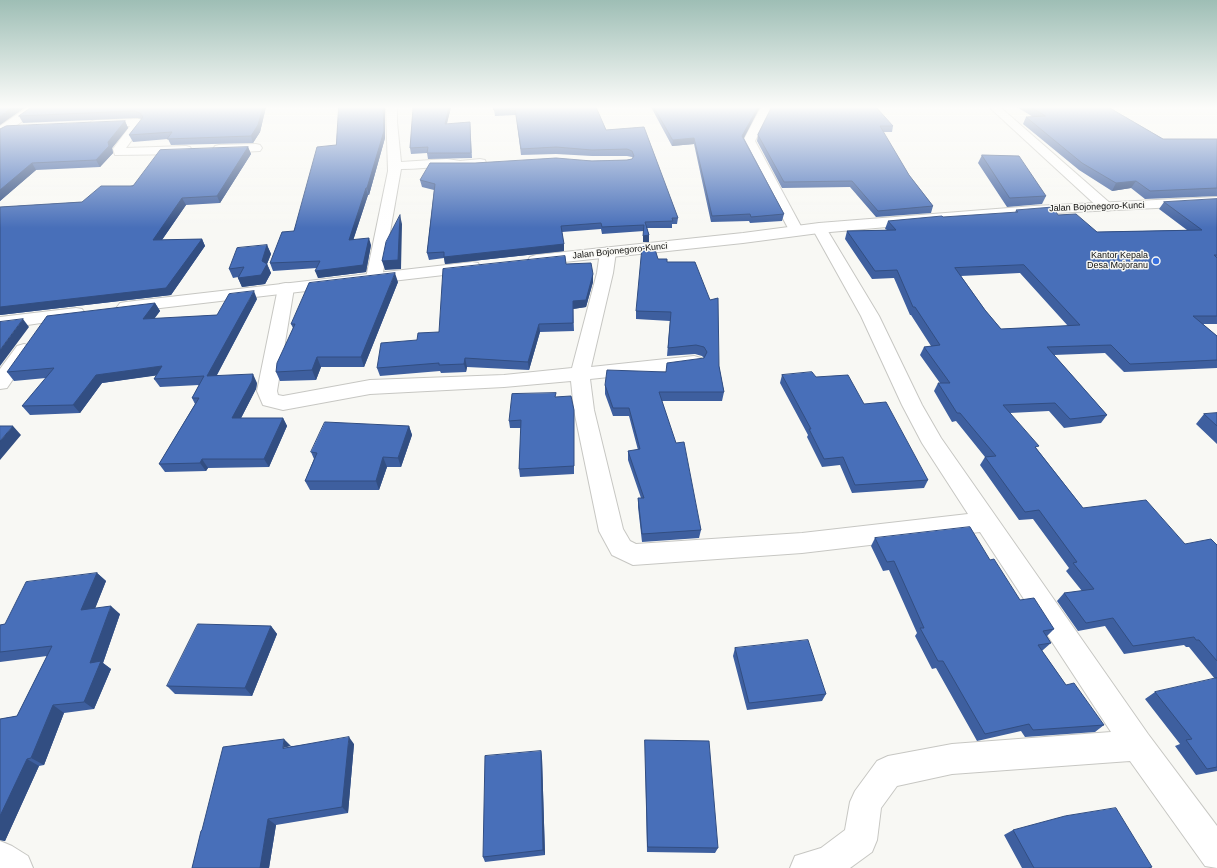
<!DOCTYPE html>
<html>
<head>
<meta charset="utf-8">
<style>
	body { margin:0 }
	canvas { display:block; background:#f8f8f4 }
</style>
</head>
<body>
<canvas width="1217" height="868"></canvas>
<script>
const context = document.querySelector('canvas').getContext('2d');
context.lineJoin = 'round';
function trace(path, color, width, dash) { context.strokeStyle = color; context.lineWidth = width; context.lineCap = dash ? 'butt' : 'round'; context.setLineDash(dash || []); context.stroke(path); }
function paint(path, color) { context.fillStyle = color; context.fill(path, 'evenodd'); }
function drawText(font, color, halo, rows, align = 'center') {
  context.font = font + ' Arial,sans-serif'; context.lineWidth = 3; context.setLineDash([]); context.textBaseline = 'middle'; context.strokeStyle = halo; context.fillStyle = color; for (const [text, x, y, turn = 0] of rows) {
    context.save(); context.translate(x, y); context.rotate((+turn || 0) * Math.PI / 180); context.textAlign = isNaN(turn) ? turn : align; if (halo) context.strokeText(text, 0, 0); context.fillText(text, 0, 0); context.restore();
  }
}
const minor = new Path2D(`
	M386,107H397V122L401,162L447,159L460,161L480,159L485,160L486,163L485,166C470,169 460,167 446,167C431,167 416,169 401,169L382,278L380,281L374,283L368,281L366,278L388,171Z
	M761,107H772L755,141L803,230L801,233L796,234L791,233L789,230L745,147L743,141Z
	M989,107H1000L1111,204L1113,207L1111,210L1106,211L1101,210Z
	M139,119L143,120L145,122L126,148L186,146L190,147L192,150L190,153L186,154L115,155L113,149L130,126H96L92,125L90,123L92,121L96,120Z
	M256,144L260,145L262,148L260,151L219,153L215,152L213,149L215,146L219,145Z
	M819,224L824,225L826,228L879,316L922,405L941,438L1148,734L1217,826V868L1205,866L1130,761L952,774L897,786L881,808L877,840L872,852L850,868H790L795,856L821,848L845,830L850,802L855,791L877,761L888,756L952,744L1111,732L980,532L802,553L633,565L612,555L599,531L574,410L571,381L504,387L370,394L283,410L263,405L257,391L278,288L280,284L286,283L292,284L294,288L277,391L278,395L283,396L370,380L504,375L572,368L597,273L600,252L603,249L608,247L613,249L616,252L613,273L591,367L694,356L701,358L703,362L701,366L694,368L590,379L594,410L623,529L630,541L636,544L802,533L968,514L922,443L902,405L861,316L812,228L814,225Z
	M24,344L31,346L33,350L7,388L0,389V369L17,346Z
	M0,841L12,846L28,856L33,868H0Z`);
const tertiary = new Path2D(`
	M28,107H41L4,135L0,136V126Z`);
const secondary = new Path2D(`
	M1217,197V205L1034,214L819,233L743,243L536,265L530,263L528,260L530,257L536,255L743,233L819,223L1034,206Z
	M472,262L478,263L480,267L478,271L126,312L120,311L117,307L120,303L126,302Z
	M76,308L82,309L85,313L82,317L0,329V317Z`);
trace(minor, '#c7c7c3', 2);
trace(tertiary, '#c7c7c3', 2);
trace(secondary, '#c7c7c3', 2);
paint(minor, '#fff');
paint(tertiary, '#fff');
paint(secondary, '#fff');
paint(new Path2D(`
	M32,107H266L260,132L253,143L171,145L168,139L133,142L129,135L142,119L137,118L23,123L19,116Z
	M384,107L385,138L369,195H368L353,240L371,245L366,272L318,278L317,268L273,271L270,263L294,231L336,145Z
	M414,107H451L447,124L470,122L472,158L428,159L427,153L411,154L410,148Z
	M596,107L606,130L644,127L678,218L677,224H672V228H647L649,235V242H643L644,231L602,234L601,229L562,232L564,251L445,264L444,258L429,260L427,253L434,190L422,187L420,180L475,163L627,160L632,159L633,158L632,157L627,156H592L556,154L521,155L516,115L495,116L494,110Z
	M651,107H760L744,138L784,214L782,221L750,223L749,221L711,222L694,144L672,146Z
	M772,107L893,126L892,132H883L909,175L933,206L931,213L876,217L850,187L782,188L757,141L758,135Z
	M1017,107H1108L1163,139H1217V196L1145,199L1131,188L1112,191L1079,170L1023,124L1026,117H1033Z
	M125,121L128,128L112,148L113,153L100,167L36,170L0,201V129Z
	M248,147L251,154L220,203L186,205L162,240L202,239L205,246L171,295L0,315V207L82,202Z
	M982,155L1046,196L1042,204L1007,207L978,163Z
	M1217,199V324H1203L1217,336V368L1124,372L1105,353L1054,355L1107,415L1101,423L1064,428L1049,411L1010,413L1037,449L1083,508L1185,544L1217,545V771L1196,775L1175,746L1180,744L1145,699L1155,692L1215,679L1189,647H1186L1184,645L1124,654L1105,626L1078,631L1057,601L1064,593L1082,591L1066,571L1069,568L1033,519L1019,520L980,465L985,457L956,421L952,422L934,391L938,383H940L920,355L924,347L931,346L911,315H910L894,278L872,279L845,239L847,231L887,230L885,229L888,221L1015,213L1016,210L1058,215L1097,232L1187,230L1159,209L1164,202ZM1020,273L1068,326L1001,329L985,310L961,276Z
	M267,245L271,254L267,264L271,273L265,284L242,287L238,278V277L233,278L229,269Z
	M658,259L667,262L719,366L724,392L722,401H662L701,530L699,538L642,542L638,507V498H641L628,460V451L638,450L629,416H613L605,394V385L666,372L704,358L702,356L695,354L667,356L670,321L636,319V311Z
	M566,264L593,282L586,307L573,309L574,331L540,332L529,370L467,367L466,372L441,373L440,371L380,376L377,368L439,332Z
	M398,282L364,367H321L316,380L280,381L276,372L293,328L291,324Z
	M257,299L217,375L257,383L256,389L241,418H283L287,426L269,467L208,468L206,471L165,472L159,464L195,404L192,398L199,385L160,387L154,379L157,375L102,383L80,413L30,415L22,406L46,378L14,381L7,372L155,303L160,311L154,319L217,315Z
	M782,375L816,377L864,404L928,480L924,488L852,493L840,465L822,467L807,437L808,435L780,383Z
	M556,397L574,418V474L520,477L519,469L521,428H510L509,421Z
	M1217,413V444L1196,424L1204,414Z
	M409,426L412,435L401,467H387L379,490H310L305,481L314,459L311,452Z
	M875,538L990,560L1020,600L1054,629L1047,636L1051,643L1043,650L1042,651L1066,685L1104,725L1095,732L1025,737L1021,731L977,741L936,668L932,669L915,636L917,633L889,570L883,571L871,546Z
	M97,573L106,581L95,608L120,614L103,663L111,669L94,709L64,713L44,765L39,766L5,841L0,840V719L17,716L47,656L0,662V625L5,624Z
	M271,626L277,634L252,696L175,694L167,686Z
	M735,648L826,694L822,701L747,710L733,656Z
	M645,740L718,848L715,853L647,852L645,747Z
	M354,744L348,813L276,825L269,868H192L202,830L291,746Z
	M541,751L542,758L545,855L485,862L483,857Z
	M1013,830L1152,867L1150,868H1022L1004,835Z`), '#3e5f9f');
paint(new Path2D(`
	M13,107H26L0,125V116Z
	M263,107H266L260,132L253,143L251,136Z
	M383,107H385V138L369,195L367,188Z
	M449,107H451L445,130V124Z
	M758,107H760L742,141V136Z
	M125,121L128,128L112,148L113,153L100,167L96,160L108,142Z
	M694,138V144L672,146L673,140Z
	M248,147L251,154L220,203L217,196Z
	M32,163L36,170L0,201V190Z
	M1136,181L1131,188L1112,191L1116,183Z
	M366,188L368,195L351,247L349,240Z
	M182,198L186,205L157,247L153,240Z
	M400,215L402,224L401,269L385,270L382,261Z
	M649,235V242H643V236Z
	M369,238L371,245L366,272L318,278L315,271Z
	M202,239L205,246L171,295L0,315V307Z
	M564,244V251L445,264L444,257Z
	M267,245L271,254L267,264L271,273L265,284L242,287L238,278L262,261Z
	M395,273L398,282L364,367L361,357Z
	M593,274V282L586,307L573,309L574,331L573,301Z
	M254,291L257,299L212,384L207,376Z
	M155,303L160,311L148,327L143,319Z
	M23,319L29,327L0,366V350Z
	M539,324L540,332L529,370L528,362Z
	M317,357L321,367L316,380L312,370Z
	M465,358L467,367L466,372L464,364Z
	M162,366L167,374L102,383L80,413L73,405L96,375Z
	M253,374L257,383L256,389L237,426L232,418Z
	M283,418L287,426L269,467L264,459Z
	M13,426L21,435L0,460V441Z
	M409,426L412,435L401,467L398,458Z
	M383,457L387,467L379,490L376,481Z
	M202,459L208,468L206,471L200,463Z
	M97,573L106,581L91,619L81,610Z
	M111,606L120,614L103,663L111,669L94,709L84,702L90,663Z
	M271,626L277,634L252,696L245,688Z
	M53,705L64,713L44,765L31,758Z
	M349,737L354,744L348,813L342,807Z
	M284,739L291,746L283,748Z
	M541,751L542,758L545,855L543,850Z
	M27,759L39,766L5,841L0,840V816Z
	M268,819L276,825L269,868H260Z`), '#324e82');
const building = new Path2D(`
	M0,107H13L0,116Z
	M32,107H263L258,125L251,136L167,139L172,132L129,135L143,117L140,113L134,111L19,116Z
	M339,107H383L384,131L367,188H366L349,240L369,238L363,265L315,271L320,261L270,263L282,232L294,231L317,147L336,145Z
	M414,107H449L445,124L470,122L471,153H427L428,147L410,148L413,108Z
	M494,107H596L606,130L644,127L678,218H672L673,221L645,222L649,235L643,236L644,225L602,227L601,223L561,226L564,244L444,257V252L427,253L435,184L420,180L430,163H475L556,158L592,161L627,160L632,159L634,156L632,151L627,149L592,150L556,147L521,149L515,109L494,110Z
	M654,107H758L742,136L784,214L751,217L750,214L712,216L694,138L673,140Z
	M772,107H876L893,126H880L909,175L933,206L878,211L852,181L784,182L758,135Z
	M1031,107H1108L1163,139H1217V188L1150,191L1136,181L1116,183L1082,163L1026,117L1045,116Z
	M125,121L108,142L109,146L96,160L32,163L0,190V129L6,126Z
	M248,147L217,196L182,198L153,240L202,239L166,288L0,307V207L82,202L101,186H133L160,150Z
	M982,155L1019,156L1046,196L1010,198Z
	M1217,199V255H1214L1217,258V316H1193L1217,336V360L1130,364L1111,345L1047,347L1107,415L1070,419L1055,403L1003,405L1039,446L1035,447L1083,508L1146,500L1185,544L1211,539L1217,545V661L1199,640H1196L1194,637L1133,646L1113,618L1086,623L1064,593L1094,589L1073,563L1077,562L1039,510L1025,512L985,457L996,456L960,413H957L938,383H950L924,347L940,345L915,307H913L897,270L875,271L847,231L896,230L888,221L942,216L943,217L1018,212L1016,210L1053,207L1058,215L1076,214L1097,232L1202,230L1164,202ZM1024,265L1080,325L1001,329L985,310L955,268Z
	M400,215L398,260L382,261L386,242Z
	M267,245L262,261L267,264L261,275L238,278L244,267L229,269L237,248Z
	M654,246L658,259H667V262H695L710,300L718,298L719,366L724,392H659L676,443L684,442L701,530L642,534L638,498H644L628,451L640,449L629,408H613L605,385L607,370L666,372L667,363L704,358L707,352L704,347L696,345L668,348L671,312L636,311L642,247Z
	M565,256L566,264L591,263L593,274L586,300L573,301V323L539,324L528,362L465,358L464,364L439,365V363L377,368L381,343L417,340L418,333L439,332L443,269Z
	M395,273L361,357H317L312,370L276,372L277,363L295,324H291L309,283Z
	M254,291L207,376L253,374L252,381L232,418H283L264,459H202L200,463L159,464L199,398H192L204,376L154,379L162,366L96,375L73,405L22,406L54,368L7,372L47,316L155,303L143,319L217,315L229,294Z
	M23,319L0,350V322Z
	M812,372L816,377L848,375L864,404L886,402L928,480L855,485L843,457L824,459L809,429H811L782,375Z
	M556,393L555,397L571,396L574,410V466L519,469L521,420L509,421L512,394Z
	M1217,413V426L1204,414Z
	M325,422L409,426L398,458L383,457L376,481H305L317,453L311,452Z
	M0,426H13L0,441Z
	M970,527L990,560L994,559L1020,600L1034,598L1054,629L1043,631L1051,643L1038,645L1066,685L1074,683L1104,725L1033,730L1029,724L985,734L943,661H938L920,628H924L894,561L887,562L875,538Z
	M97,573L81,610L111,606L90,663L101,661L84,702L53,705L31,758L27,759L0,816V719L17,716L52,646L0,652V625L5,624L26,582Z
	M198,624L271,626L245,688L167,686Z
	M808,640L826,694L749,703L735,648Z
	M1217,678V767L1207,769L1186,740L1192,739L1155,692Z
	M349,737L342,807L268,819L260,868H192L201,831L202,830L223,747L284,739L283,748Z
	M645,740L709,741L718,848L648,847Z
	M541,751L543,850L483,857L485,756Z
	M1116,808L1152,867L1148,868H1034L1013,830L1065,816Z`);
paint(building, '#486fb9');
trace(building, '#324e82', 1);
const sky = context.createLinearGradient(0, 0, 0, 228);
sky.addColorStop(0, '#9ebeb5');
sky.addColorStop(0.47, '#fcfcfa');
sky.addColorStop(1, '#fcfcfa00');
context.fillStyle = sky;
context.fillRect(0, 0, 1217, 228);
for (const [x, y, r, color] of [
	[1156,261,4,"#3870df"]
]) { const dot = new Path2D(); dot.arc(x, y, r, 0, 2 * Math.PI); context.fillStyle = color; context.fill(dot); trace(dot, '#f8f8f4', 1.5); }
drawText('9px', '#0e0e0d', '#f8f8f4', [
	["Jalan Bojonegoro-Kunci",1097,207,-2],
	["Jalan Bojonegoro-Kunci",620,251,-6]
]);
drawText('9px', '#0e0e0d', '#f8f8f4', [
	["Kantor Kepala",1148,256],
	["Desa Mojoranu",1148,266]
], 'right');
</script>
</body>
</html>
